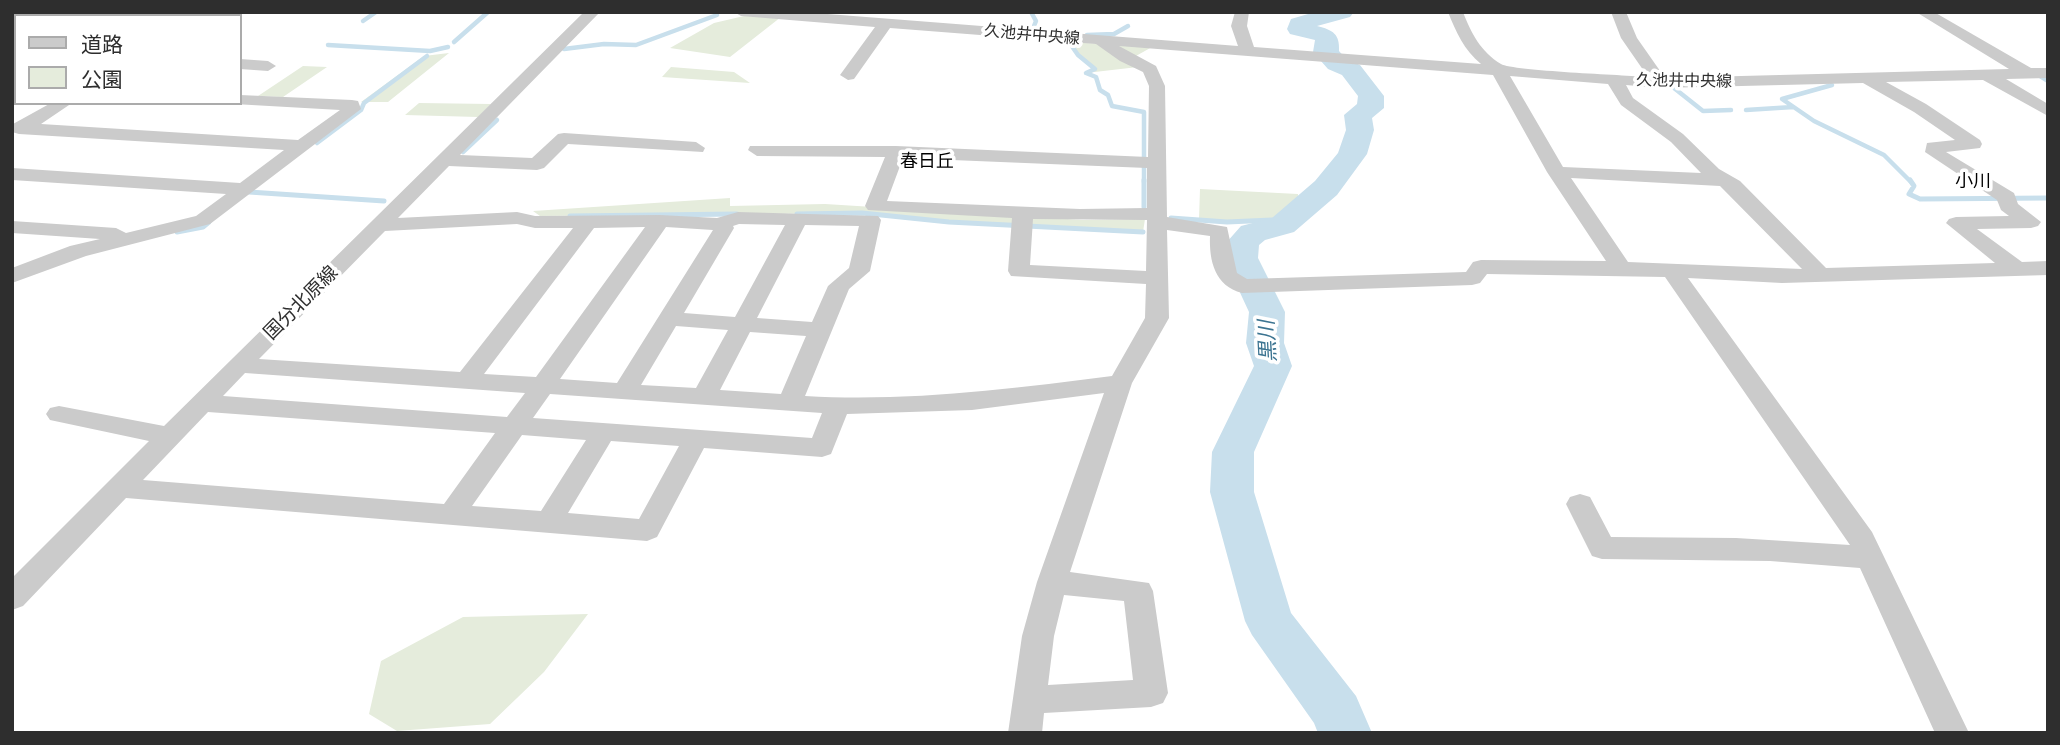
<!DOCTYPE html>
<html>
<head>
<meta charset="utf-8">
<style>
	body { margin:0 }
	#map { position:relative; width:2060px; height:745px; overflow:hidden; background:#fff; font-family:Quicksand,"Noto Sans JP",sans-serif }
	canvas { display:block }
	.frame { position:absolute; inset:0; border:14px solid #2e2e2e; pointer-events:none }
	.legend { position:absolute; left:14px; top:14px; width:228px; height:91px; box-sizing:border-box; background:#fff; border:2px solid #ababab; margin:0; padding:9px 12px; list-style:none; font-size:21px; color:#2e2e2e }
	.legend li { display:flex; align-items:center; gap:14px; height:35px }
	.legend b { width:35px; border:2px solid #ababab }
</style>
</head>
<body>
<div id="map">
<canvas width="2060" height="745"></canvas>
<div class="frame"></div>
<ul class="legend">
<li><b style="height:9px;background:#cbcbcb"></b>道路</li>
<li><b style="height:19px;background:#e5ecdc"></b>公園</li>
</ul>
</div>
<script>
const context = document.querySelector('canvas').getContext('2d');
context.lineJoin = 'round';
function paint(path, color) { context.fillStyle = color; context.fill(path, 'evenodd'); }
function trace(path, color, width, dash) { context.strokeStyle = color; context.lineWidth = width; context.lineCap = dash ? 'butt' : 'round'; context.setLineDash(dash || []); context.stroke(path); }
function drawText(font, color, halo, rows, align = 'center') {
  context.font = font + ' Quicksand,"Noto Sans JP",sans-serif'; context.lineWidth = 7; context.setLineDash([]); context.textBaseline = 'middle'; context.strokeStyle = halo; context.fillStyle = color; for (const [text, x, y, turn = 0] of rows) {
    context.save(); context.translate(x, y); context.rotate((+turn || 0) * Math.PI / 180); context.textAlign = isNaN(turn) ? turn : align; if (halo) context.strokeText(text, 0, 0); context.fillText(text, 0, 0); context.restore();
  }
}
paint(new Path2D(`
	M744,16L781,17L730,57L670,48L714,23Z
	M1069,42L1152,47L1127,61L1138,67L1086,73L1094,69L1078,55Z
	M449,53L388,102H361L424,56Z
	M303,66L327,67L283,97L258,96Z
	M671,67L734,72L750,83L662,77Z
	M419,103L491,104L478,117L405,115Z
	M1200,189L1298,194V204L1272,220H1199Z
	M730,198V206L825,204L1083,220L1145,219L1143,232L949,222L862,213L540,216L533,211Z
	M588,614L544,672L490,724L397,731L369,714L381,661L463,617Z`), '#e5ecdc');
trace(new Path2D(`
	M1031,12L1036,21L1032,31
	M363,21L376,12
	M1087,35L1114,34L1128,26
	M1064,41L1069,42L1078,55L1095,69L1086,73L1096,77L1100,90L1108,95L1112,106L1144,112V182
	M454,42L488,12
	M328,45L430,51L448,47
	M564,49L604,44L636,45L717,15
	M2037,74L2048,81
	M1832,85L1782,99L1814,121L1884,155L1911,182
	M1674,88L1703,111L1731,110
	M1746,110L1793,107
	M317,143L361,110L364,103L427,56
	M463,152L497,120`), '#c8dfec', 4.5);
trace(new Path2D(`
	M1144,180V207
	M1910,180L1914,186L1909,194L1920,199L2048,198
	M249,192L384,201
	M797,214L862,213L949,222L1143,232
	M570,216L737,214
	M1171,218L1227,222L1272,220L1283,225
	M177,232L203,227L209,222`), '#c8dfec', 5);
paint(new Path2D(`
	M1315,12H1354L1350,17L1317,26C1333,30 1340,34 1339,51L1346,59L1360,65L1384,96V108L1372,118L1374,130L1367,154L1337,195L1294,232L1265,240L1259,245L1258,258L1285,312L1284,343L1292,366L1254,452V492L1291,613L1356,696L1372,733H1318L1314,723L1252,635L1245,621L1210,492L1212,452L1254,366L1246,343L1249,312L1224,258L1226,243L1241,226L1272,218L1315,181L1338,153L1346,130L1344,115L1357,104L1358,96L1342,75L1328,69L1313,52L1315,40L1290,34L1287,29L1291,19Z`), '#c8dfec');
paint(new Path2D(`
	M64,12H83L80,16H61Z
	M214,12H231L228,16H211Z
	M584,12H600L460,155L532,158L558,134L564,133L696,142L705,148L703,152L568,144L544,168L537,170L449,166L398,218L517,212L535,216L660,215L717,218L738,212L878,216L881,220L870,271L849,289L805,396C908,402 1010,389 1112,376L1145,318L1146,284L1011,276L1008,271L1012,218L868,210L865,206L885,157L757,156L748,150L750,146H896L1148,157L1149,86L1143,72L1120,61L1096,44L890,28L854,79L848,80L840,75L875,27L741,16L734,12H802L1238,46L1231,26L1235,12H1249L1247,26L1254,47L1481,64C1464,50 1456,32 1448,12H1463C1471,33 1481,52 1501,64C1513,71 1625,75 1648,77L1621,38L1611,12H1626L1637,38L1665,78L2009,69L1916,12H1934L2031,68H2048V78L2006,79L2048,104V116L1983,80L1886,82L1926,104L1980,140L1982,144L1980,148L1946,152L2014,193L2018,204L2041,222L2038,226L2031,228L1977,229L2022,262L2048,261V275L1782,283L1688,278L1872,532L1969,733H1935L1860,568L1770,561L1602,559L1592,556L1566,504L1570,497L1580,494L1590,497L1611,537L1736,538L1850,545L1665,277L1487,274L1480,283L1472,285L1242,293C1215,286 1209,261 1210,236L1167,230L1169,318L1132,383L1070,572L1149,583L1153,591L1168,693L1163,703L1151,707L1044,713L1042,733H1008L1022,636L1037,582L1104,393L972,410L847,414L831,454L822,457L704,448L657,537L647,541L126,498L23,606L12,610V578L149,441L50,420L46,414L50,408L59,406L164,426ZM1119,46L1493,75L1547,172L1606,261L1481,260L1473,262L1466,272L1247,279L1237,273L1227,227L1167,217L1165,86L1156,66ZM1510,76L1608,84L1621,105L1671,142L1701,173L1563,167ZM1863,83L1914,112L1955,140L1927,143L1925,152L1997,200L2001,210L2009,216L1956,217L1949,219L1946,223L1995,263L1826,268L1740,181L1719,169L1683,134L1633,98L1626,85L1660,88ZM903,158L1147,168V208L1080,209L887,201ZM1571,178L1720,186L1802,269L1628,262ZM1033,219L1147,220L1146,271L1030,265ZM517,224L535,228H573L460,372L259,359L385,231ZM739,224L785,225L735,317L684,313L734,228L733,226ZM805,225L859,226L849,268L828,286L812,322L757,318ZM645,227L536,377L484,374L594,228ZM666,227L713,230L617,383L560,379ZM676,326L728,330L696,388L641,385ZM750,332L806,336L781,394L720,390ZM245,373L525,393L507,417L223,396ZM550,394L822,413L812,438L533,418ZM208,412L495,433L444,504L143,480ZM522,435L586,440L541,511L472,506ZM611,441L679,446L639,519L568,513ZM1064,595L1124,601L1133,680L1048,685L1054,636Z
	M16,35V46L12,47V36Z
	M240,59L268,61L276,66L268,71L240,69Z
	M16,76V87L12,88V77Z
	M240,95L352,100L358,101L361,109L210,224L86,256L12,283V268L70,246L100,239L12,233V221L116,228L126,233L196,216L226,194L12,180V168L240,183L284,150L19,134L12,132L13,124L51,103H72L41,124L298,140L340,110L234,104L240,103Z`), '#cbcbcb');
drawText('16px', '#2e2e2e', '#fff', [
	["久池井中央線",1032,35,5],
	["久池井中央線",1684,81,1]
]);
drawText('18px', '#000', '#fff', [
	["春日丘",927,162],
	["小川",1973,182]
]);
drawText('19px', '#2e2e2e', '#fff', [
	["国分北原線",301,303,-45]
]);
drawText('italic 21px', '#3c7491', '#fff', [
	["黒川",1268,341,-93]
]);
</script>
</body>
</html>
